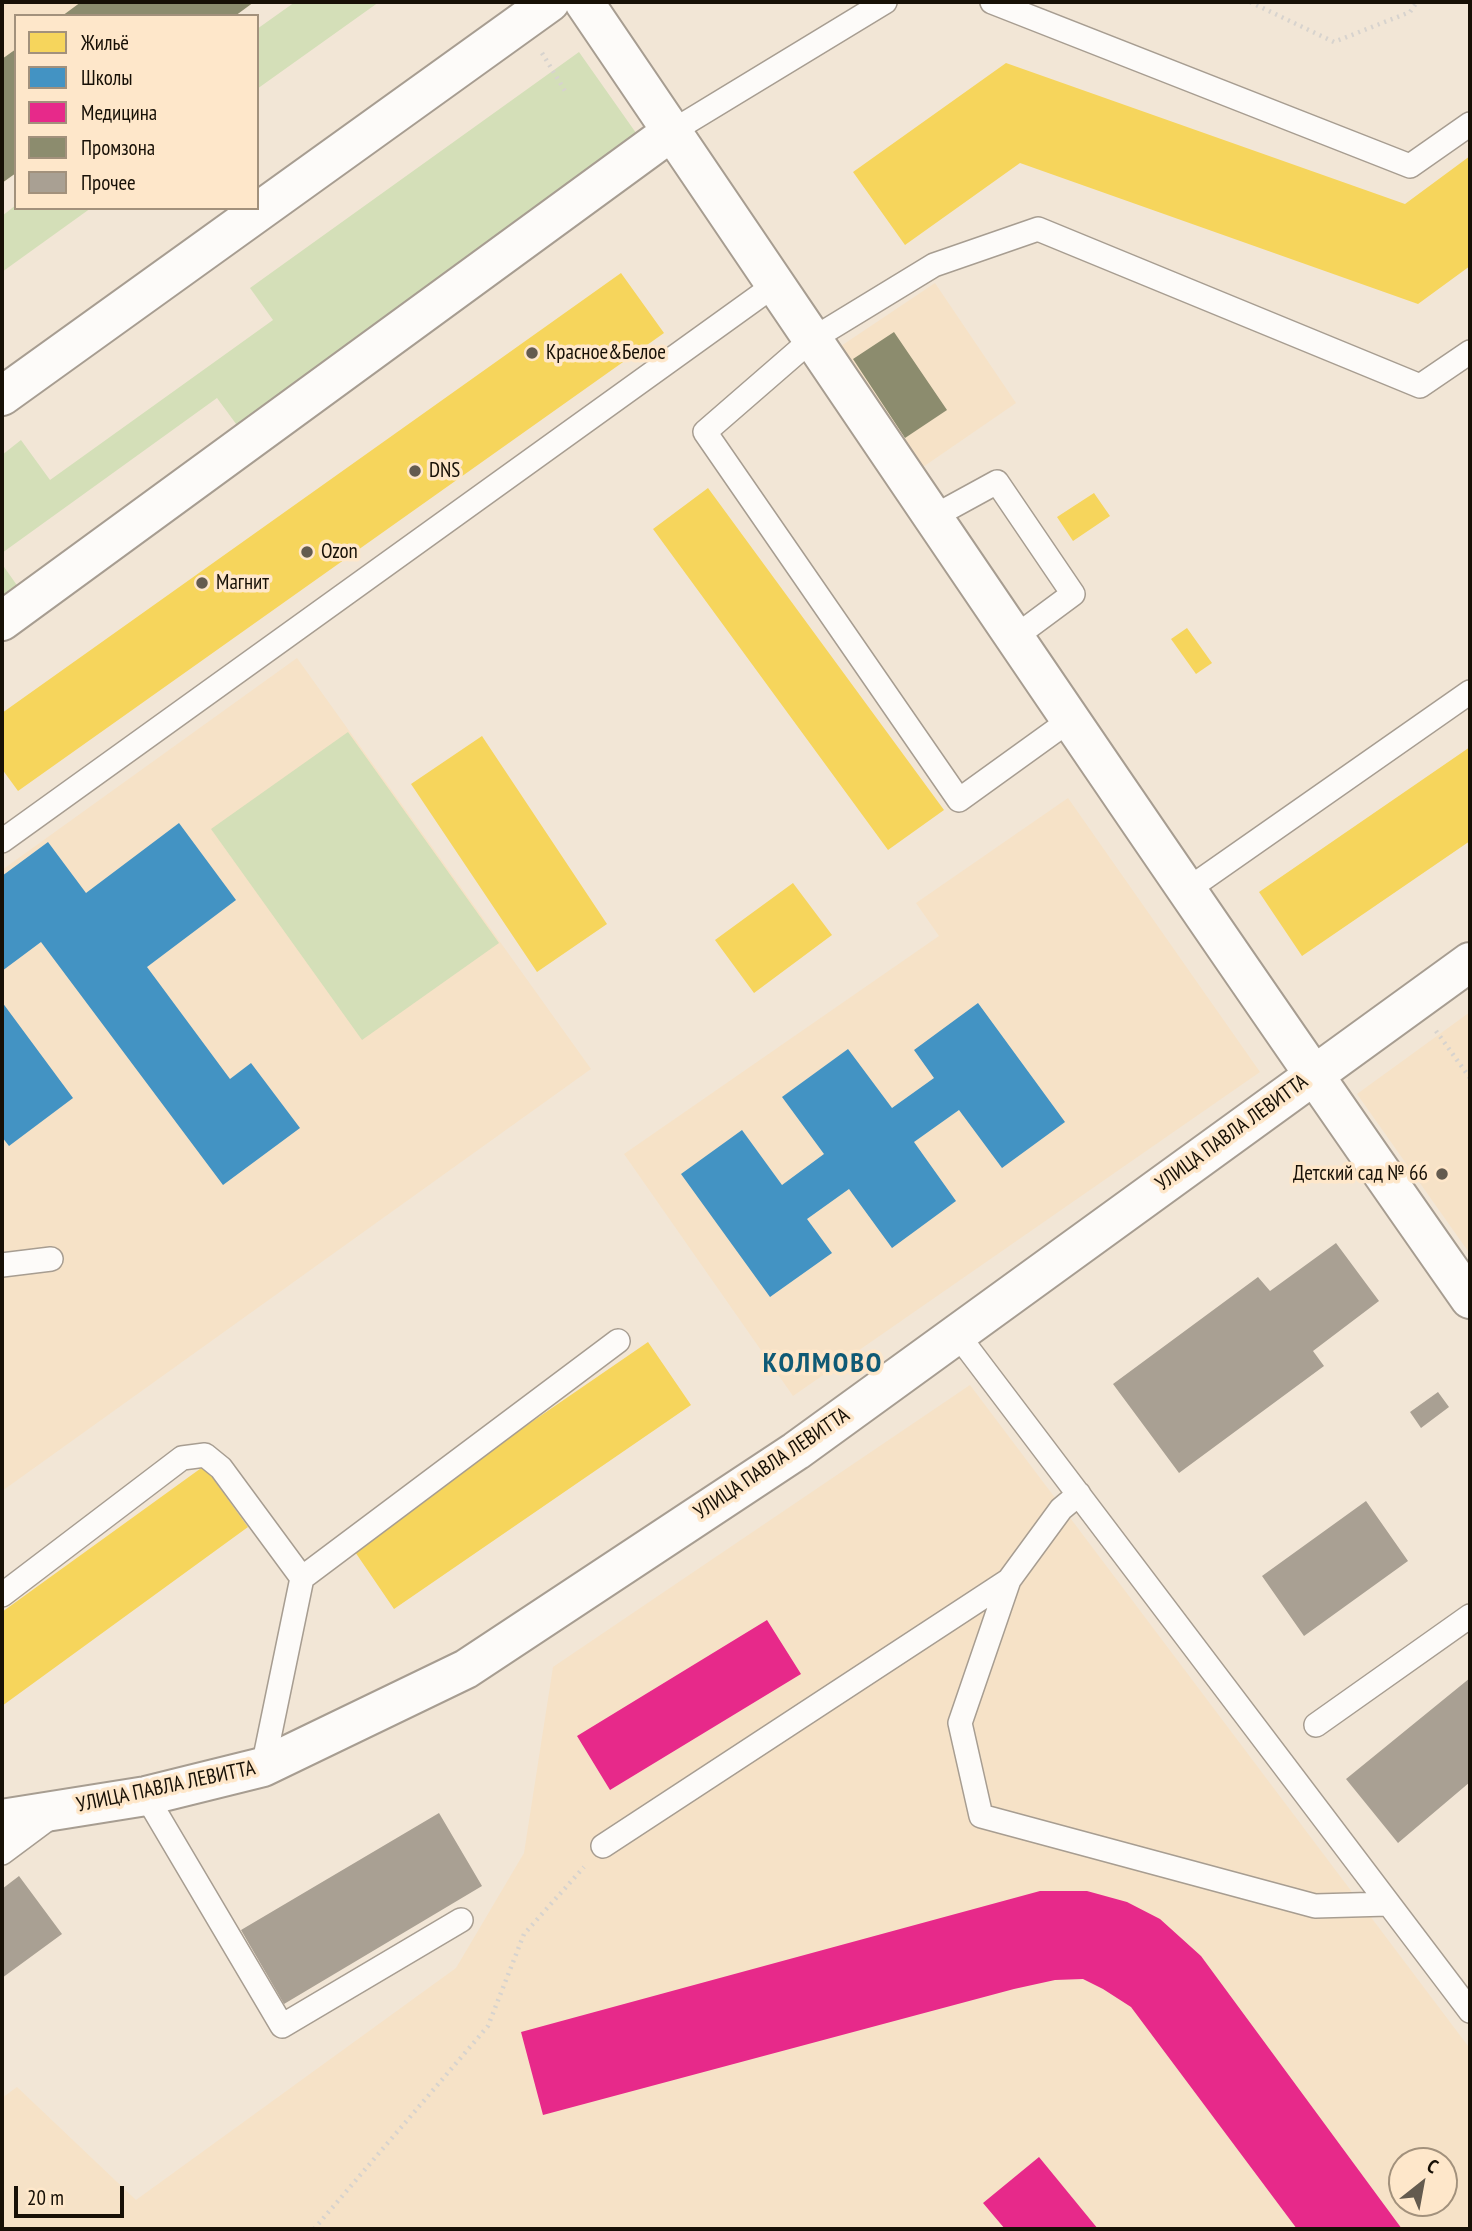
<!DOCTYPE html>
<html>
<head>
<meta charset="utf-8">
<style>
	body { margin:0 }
	#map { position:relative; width:1472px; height:2231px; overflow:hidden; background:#f2e6d6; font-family:"PT Sans Narrow",sans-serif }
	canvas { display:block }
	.frame { position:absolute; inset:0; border:4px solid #171006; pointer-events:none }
	.legend { position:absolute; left:14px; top:14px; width:245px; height:196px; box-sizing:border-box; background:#fee7ca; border:2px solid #a2917c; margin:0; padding:9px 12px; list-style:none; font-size:21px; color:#171006 }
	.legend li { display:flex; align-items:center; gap:14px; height:35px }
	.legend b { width:35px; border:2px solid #a2917c }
	.north { position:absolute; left:1388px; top:2147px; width:70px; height:70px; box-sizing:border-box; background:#fee7ca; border:2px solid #a2917c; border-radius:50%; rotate:31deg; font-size:19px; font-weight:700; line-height:28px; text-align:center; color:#171006 }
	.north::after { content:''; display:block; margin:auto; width:24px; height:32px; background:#645b4f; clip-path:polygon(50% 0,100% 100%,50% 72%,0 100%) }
	.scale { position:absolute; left:14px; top:2186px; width:110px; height:32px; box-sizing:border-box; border:4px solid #171006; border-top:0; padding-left:9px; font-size:21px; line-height:24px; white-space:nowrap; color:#171006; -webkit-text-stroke:5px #fee7ca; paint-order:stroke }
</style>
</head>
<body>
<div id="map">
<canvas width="1472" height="2231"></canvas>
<div class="frame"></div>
<ul class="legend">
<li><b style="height:19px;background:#f6d55c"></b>Жильё</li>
<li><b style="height:19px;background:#4393c3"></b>Школы</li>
<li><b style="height:19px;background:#e7298a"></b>Медицина</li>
<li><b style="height:19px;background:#8c8c6e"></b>Промзона</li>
<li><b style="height:19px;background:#a9a093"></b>Прочее</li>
</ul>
<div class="north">С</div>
<div class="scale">20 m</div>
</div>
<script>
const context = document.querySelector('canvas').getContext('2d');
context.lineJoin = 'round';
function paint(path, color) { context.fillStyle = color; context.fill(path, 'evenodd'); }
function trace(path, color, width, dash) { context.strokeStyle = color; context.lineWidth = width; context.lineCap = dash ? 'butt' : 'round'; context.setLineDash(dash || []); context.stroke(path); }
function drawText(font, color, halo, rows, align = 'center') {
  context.font = font + ' "PT Sans Narrow",sans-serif'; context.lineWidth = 7; context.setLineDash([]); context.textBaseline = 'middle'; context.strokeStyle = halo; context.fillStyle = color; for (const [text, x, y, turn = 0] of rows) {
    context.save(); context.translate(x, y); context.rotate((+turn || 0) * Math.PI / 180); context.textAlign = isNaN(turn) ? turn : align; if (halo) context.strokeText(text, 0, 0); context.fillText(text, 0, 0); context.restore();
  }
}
paint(new Path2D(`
	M2,2H254L235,16H16V173L2,183Z
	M935,283L1016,403L923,467L841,346Z
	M297,658L591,1069L2,1491V870Z
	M1068,798L1260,1072L793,1396L624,1154L939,936L916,903Z
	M1470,1012V1254L1357,1094Z
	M970,1385L1468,2046L1470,2045V2229H2V2098L17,2087L136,2200L456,1968L524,1853L553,1667ZM1402,2161H1444V2203H1402Z`), '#f6e2c7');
paint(new Path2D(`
	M295,2H379L257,89V29Z
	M579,52L641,140L242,432L217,398L2,553V455L21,440L50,480L273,320L250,288Z
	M16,205V208H91L2,272V216Z
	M2,564L21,591L2,605Z
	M348,732L499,943L362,1040L211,829Z`), '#d4dfb8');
paint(new Path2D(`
	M1006,63L1405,204L1470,156V266L1418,304L1020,163L905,245L853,172Z
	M621,273L664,333L18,791L2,769V713Z
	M708,488L944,810L888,850L653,529Z
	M1094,493L1110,516L1073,541L1057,517Z
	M1187,628L1212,663L1196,674L1171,639Z
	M482,736L607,924L537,972L411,784Z
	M1470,747V841L1302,956L1259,892Z
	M793,883L832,935L754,993L715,940Z
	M648,1342L691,1405L394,1609L351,1546Z
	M204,1466L248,1527L2,1706V1612Z`), '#f6d55c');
paint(new Path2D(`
	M179,823L236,900L147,967L230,1079L251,1063L300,1128L223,1185L41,942L2,971V876L48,842L86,893Z
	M2,1002L73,1098L9,1146L2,1137Z
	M978,1003L1065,1122L1002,1168L959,1110L914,1142L956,1201L892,1248L849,1189L807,1219L832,1253L770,1297L681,1174L742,1130L782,1185L824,1154L782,1097L848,1049L892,1108L934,1078L914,1050Z`), '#4393c3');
paint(new Path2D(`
	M767,1620L801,1674L610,1790L577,1736Z
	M1040,1891H1087L1127,1902L1160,1919L1201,1956L1402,2229H1297L1131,2007L1103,1989L1083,1979L1055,1980L1014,1989L543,2115L521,2032Z
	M1039,2157L1098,2229H1005L983,2203Z`), '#e7298a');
paint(new Path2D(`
	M81,2H254L235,16H62Z
	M16,49V173L2,183V59Z
	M894,332L947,410L905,438L853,359Z`), '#8c8c6e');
paint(new Path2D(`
	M1336,1243L1379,1301L1313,1351L1324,1366L1179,1473L1113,1384L1258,1277L1270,1291Z
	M1438,1392L1449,1407L1421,1428L1410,1412Z
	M1366,1501L1408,1561L1304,1636L1262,1576Z
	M1470,1678V1782L1398,1843L1346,1779Z
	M439,1813L482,1886L284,2004L241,1930Z
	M19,1876L62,1934L2,1978V1889Z`), '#a9a093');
const lane = new Path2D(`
	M992,2L1410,166L1470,124
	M671,132L885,2
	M933,517L997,482L1073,594L1015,637
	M1070,720L959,800L705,432L811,340L934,265L1038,229L1420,386L1470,352
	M2,841L776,284
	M1187,890L1470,692
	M2,1265L51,1259
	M957,1334L1470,2011
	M302,1578L618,1341
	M1009,1580L960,1723L981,1816L1315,1906L1388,1904
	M2,1595L182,1458L205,1455L221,1468L302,1578L263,1767
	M1316,1725L1470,1616
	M146,1796L282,2026L461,1920
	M603,1846L1009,1580L1061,1509L1079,1494
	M2,1853L49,1818`);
const street = new Path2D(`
	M584,2C878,435 1169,870 1470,1299
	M2,621L671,132
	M2,1819L146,1796L263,1767L466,1669L796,1451L1470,962`);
const primary = new Path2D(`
	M2,396L550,2`);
trace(lane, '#a79d91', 26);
trace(street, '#a79d91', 42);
trace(primary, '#a79d91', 42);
trace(new Path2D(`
	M1250,2L1334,42L1410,12L1417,2
	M542,53L565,91
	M1436,1031L1470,1078
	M314,2229L488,2026L524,1934L584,1867`), '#d7d3ce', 4.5, [2, 5]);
trace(lane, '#fdfbf9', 23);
trace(street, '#fdfbf9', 38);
trace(primary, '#fdfbf9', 38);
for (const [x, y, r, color] of [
	[532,353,7,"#645b4f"],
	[415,471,7,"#645b4f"],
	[307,552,7,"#645b4f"],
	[202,583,7,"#645b4f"],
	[1442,1174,7,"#645b4f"]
]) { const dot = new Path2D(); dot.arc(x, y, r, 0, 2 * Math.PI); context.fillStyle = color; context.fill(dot); trace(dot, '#fee7ca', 2.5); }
drawText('21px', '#171006', '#fee7ca', [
	["Красное&Белое",546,353],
	["DNS",429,471],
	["Ozon",321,552],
	["Магнит",216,583],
	["Детский сад № 66",1428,1174,"right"]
], 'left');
drawText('21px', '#171006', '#fee7ca', [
	["УЛИЦА ПАВЛА ЛЕВИТТА",1232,1133,-36],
	["УЛИЦА ПАВЛА ЛЕВИТТА",772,1464,-34],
	["УЛИЦА ПАВЛА ЛЕВИТТА",166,1787,-12]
]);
context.letterSpacing = '2px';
drawText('bold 28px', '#105a75', '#fee7ca', [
	["КОЛМОВО",823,1364]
]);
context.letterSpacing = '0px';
</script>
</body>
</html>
